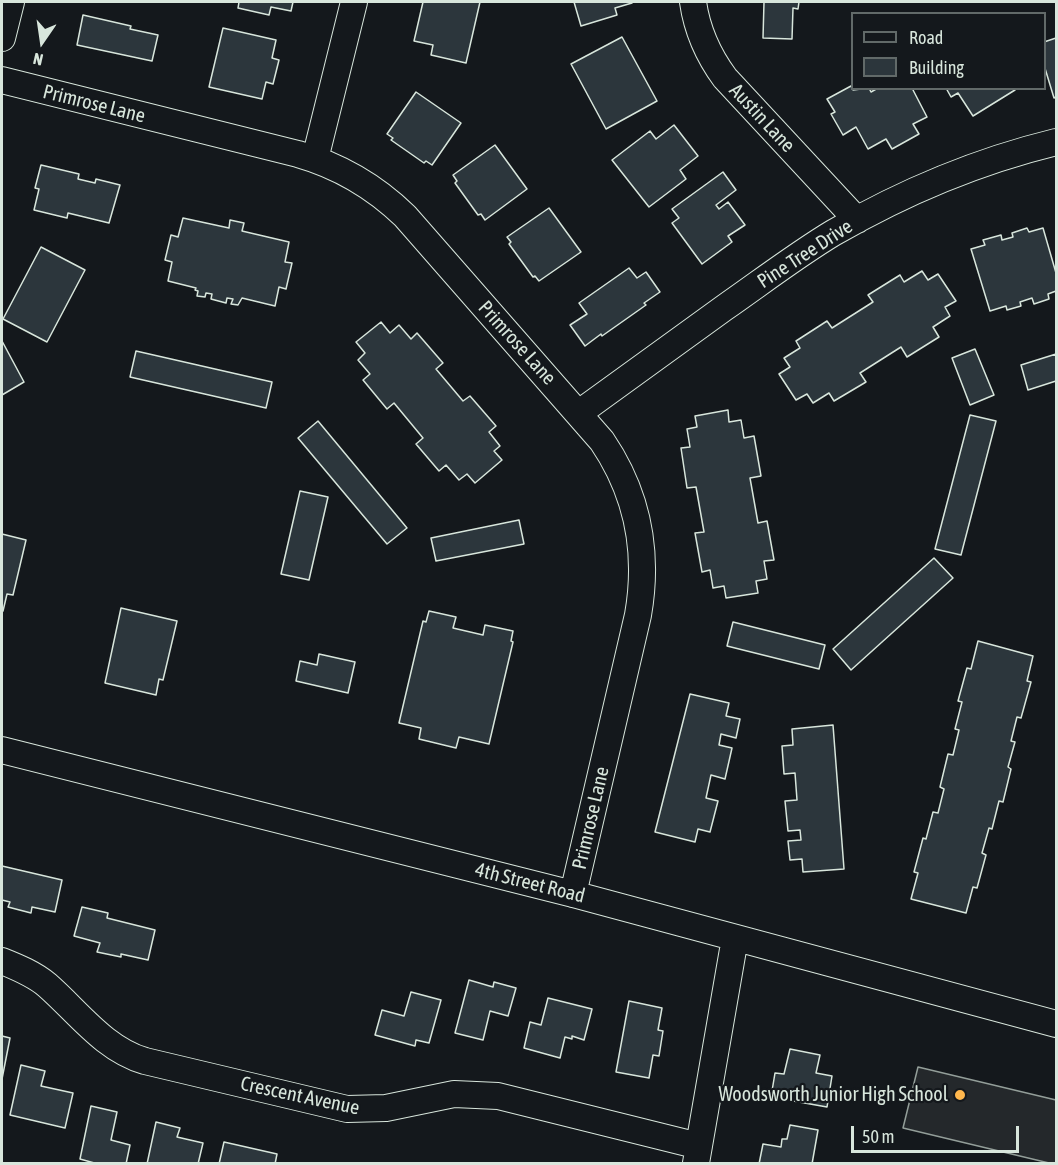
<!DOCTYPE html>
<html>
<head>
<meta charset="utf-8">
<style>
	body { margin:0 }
	#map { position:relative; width:1058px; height:1165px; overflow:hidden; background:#14181c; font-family:"Asap Condensed",sans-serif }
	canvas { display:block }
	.frame { position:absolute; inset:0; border:3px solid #d8e6dc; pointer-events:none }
	.legend { position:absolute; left:851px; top:12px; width:195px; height:78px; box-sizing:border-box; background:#14181c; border:2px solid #626a69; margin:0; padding:8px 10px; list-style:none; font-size:18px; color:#d8e6dc }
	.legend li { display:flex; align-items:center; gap:12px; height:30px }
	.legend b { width:30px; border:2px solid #626a69 }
	.north { position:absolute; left:12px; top:12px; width:60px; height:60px; -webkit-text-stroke:4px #14181c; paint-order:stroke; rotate:193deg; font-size:16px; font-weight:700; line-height:24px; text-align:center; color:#d8e6dc }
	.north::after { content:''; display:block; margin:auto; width:21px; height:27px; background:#d8e6dc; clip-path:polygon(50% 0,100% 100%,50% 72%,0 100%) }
	.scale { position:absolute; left:851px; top:1126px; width:168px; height:27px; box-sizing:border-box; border:3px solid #d8e6dc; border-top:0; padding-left:8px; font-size:18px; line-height:21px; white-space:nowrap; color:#d8e6dc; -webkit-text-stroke:4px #14181c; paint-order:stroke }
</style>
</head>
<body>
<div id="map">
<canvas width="1058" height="1165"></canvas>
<div class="frame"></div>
<ul class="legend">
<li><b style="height:8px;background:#14181c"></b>Road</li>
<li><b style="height:16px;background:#2c363c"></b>Building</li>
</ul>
<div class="north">N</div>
<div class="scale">50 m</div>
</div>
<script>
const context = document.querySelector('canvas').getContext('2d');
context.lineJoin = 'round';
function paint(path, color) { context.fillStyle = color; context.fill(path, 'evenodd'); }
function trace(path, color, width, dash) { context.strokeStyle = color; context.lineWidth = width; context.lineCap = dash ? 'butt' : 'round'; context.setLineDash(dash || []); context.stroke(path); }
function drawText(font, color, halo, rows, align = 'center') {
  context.font = font + ' "Asap Condensed",sans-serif'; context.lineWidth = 4.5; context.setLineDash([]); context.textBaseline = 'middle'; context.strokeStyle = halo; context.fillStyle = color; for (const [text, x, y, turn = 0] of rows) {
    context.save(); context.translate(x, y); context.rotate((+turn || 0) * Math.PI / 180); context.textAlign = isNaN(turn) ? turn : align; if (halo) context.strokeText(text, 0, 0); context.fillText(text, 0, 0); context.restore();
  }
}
const parking = new Path2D(`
	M918,1067L1056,1100V1163H1049L903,1128Z`);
paint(parking, '#24282b');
trace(parking, '#939e99', 1.5);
const building = new Path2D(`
	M239,2H293L291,11L271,7L269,15L238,8Z
	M423,2H480L466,63L431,55L433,45L414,41Z
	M574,2H632V3L615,8L617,15L581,26Z
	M764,2H799L798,9L793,8L792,39L763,38Z
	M83,15L131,26L130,29L158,35L152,61L77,45Z
	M223,28L276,40L272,58L279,60L273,84L266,82L262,99L209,87Z
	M622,37L657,101L606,129L571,64Z
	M1056,38V97L1054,98L1044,65V42Z
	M851,86L853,90L869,88L871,92L878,88H912L927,117L913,124L919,134L892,149L886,139L868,149L856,127L843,135L831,114L835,112L827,99Z
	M946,88H1014L1015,90L973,116L958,93L951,97Z
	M416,92L461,123L432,165L426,161L424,163L391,140L393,138L387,134Z
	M674,125L698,156L680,170L686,179L649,207L612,160L650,131L656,139Z
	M495,145L527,189L485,220L481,214L478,215L455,183L457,181L453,175Z
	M41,165L79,174L78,179L95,183L96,179L120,185L109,223L68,213L67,218L34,210L39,189L35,188Z
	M723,172L736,190L716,205L719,209L728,202L745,225L728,236L732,242L702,264L672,223L679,218L672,209Z
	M549,208L581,252L539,281L535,276L533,277L509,244L511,242L507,237Z
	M183,218L229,228L230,220L244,223L242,231L289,242L285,262L292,263L286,289L279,287L275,306L242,298L238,305L231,304L233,299L227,298L226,303L211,299L212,294L206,293L205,297L197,296L198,291L195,290L196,288L168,281L172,262L165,260L171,235L178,237Z
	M1027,228L1029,232L1043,228L1056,273V291L1048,294L1049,299L1034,304L1032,298L1020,302L1021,306L1007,310L1006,306L990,311L971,249L985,245L983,240L1001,235L1002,240L1013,237L1012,233Z
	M41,247L85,270L47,342L3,319Z
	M629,268L637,278L646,272L660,292L644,303L646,305L602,336L601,334L585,346L570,325L587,314L579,303Z
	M922,271L928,280L938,274L956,301L945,307L950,316L933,327L939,337L907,357L901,347L860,373L866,382L834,401L829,393L813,403L807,394L796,400L779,374L790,367L784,358L800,348L796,341L827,321L832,328L873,302L868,295L900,275L904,282Z
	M381,322L390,333L399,325L411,339L417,333L443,363L436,369L463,401L470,396L496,426L489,432L500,446L494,451L502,460L475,483L467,474L459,480L446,465L439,471L416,444L423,438L394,403L387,409L363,380L370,374L358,360L365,353L356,342Z
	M2,341L24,382L2,395Z
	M975,349L994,395L970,405L952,358Z
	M136,351L272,382L266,408L130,377Z
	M1056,354V381L1028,390L1021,365Z
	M728,410L729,422L741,420L744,438L754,436L761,476L750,478L758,523L767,521L774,560L764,561L767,579L756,581L758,593L726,598L724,586L713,588L710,570L702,572L695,533L704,532L696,487L687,488L681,448L690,447L687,429L697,427L695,416Z
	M970,415L996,421L961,555L935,549Z
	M318,421L407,528L387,544L298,438Z
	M300,491L328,497L309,580L281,574Z
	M519,520L524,544L436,561L431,538Z
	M2,534L26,540L13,595L7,594L3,611H2Z
	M934,558L953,578L851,670L833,649Z
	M121,608L177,621L163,680L159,679L156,695L105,683Z
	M429,611L456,617L453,628L483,635L485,625L513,631L511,641L513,642L489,744L459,737L456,748L419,739L421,728L399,723L423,621L426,622Z
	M733,622L825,645L819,669L727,646Z
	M978,641L1033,656L1027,681L1031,682L1021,718L1017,717L1011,741L1015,742L1008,767L1011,769L1003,802L999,801L992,829L989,828L982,853L986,855L977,888L973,887L966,913L911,899L918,873L914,872L923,838L926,839L933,812L938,813L944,789L940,787L948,754L953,755L959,730L955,729L962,702L958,701L967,668L971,669Z
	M319,654L355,662L348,693L296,681L300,661L317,665Z
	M690,694L729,703L726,716L740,719L736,738L721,734L719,745L732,748L725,779L711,775L706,798L718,801L710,832L698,829L695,842L655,832Z
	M833,725L844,869L803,872L802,859L790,860L788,841L801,840L800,830L788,831L785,801L797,800L795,773L784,774L782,746L793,745L792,729Z
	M2,866L62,880L55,912L32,907L31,913L8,907L10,902L2,900Z
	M82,907L108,913L107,918L155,930L148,960L121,954V957L97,952L100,943L74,936Z
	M469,980L493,987L494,982L516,988L508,1016L490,1011L483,1040L455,1033Z
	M411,992L441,1000L429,1043L416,1040L415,1046L375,1035L382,1010L404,1016Z
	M548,998L592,1009L584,1040L572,1036V1039L565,1037L560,1058L524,1048L530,1022L541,1025Z
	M629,1001L662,1008L658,1030L663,1031L659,1056L653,1055L649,1078L616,1072Z
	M2,1036L10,1038L2,1079Z
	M790,1049L820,1055L816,1073L832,1076L827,1107L771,1097L775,1073L784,1074Z
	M21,1065L45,1071L41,1086L73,1093L65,1128L10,1115Z
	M91,1106L117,1112L111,1140L130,1145L126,1164H98L80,1159Z
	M156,1122L180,1128L177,1137L203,1143L198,1164H147Z
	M790,1125L818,1130L812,1164H759L763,1144L781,1147L782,1139H787Z
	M224,1142L277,1154L275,1164H219Z`);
paint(building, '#2c363c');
trace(building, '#d8e6dc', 1.5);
const minor = new Path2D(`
	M693,2C697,30 708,55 725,78L857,220
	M2,38L11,2
	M2,80L298,154C340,166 374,186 405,216L602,441C638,494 649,552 638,615L573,894
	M315,159L354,2
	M579,413C627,378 676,343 724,308C760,283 795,256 833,233C902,193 978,161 1056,142
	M2,750L573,894L1056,1024
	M2,961C17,967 34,974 47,985C78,1012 104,1049 145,1061L347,1109L386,1108L454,1094L498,1096L699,1146
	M696,1163L735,938`);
trace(minor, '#d8e6dc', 28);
trace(minor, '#14181c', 26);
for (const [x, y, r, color] of [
	[960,1095,6,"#ffb74d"]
]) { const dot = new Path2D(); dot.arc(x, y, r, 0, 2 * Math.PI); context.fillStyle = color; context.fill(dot); trace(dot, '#14181c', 2); }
drawText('20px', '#d8e6dc', '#14181c', [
	["Primrose Lane",94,104,14],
	["Austin Lane",762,118,47],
	["Pine Tree Drive",805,254,-33],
	["Primrose Lane",517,343,48],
	["Primrose Lane",591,818,-77],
	["4th Street Road",530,883,14],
	["Crescent Avenue",300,1096,12]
]);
drawText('20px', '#d8e6dc', '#14181c', [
	["Woodsworth Junior High School",948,1095]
], 'right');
</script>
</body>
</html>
